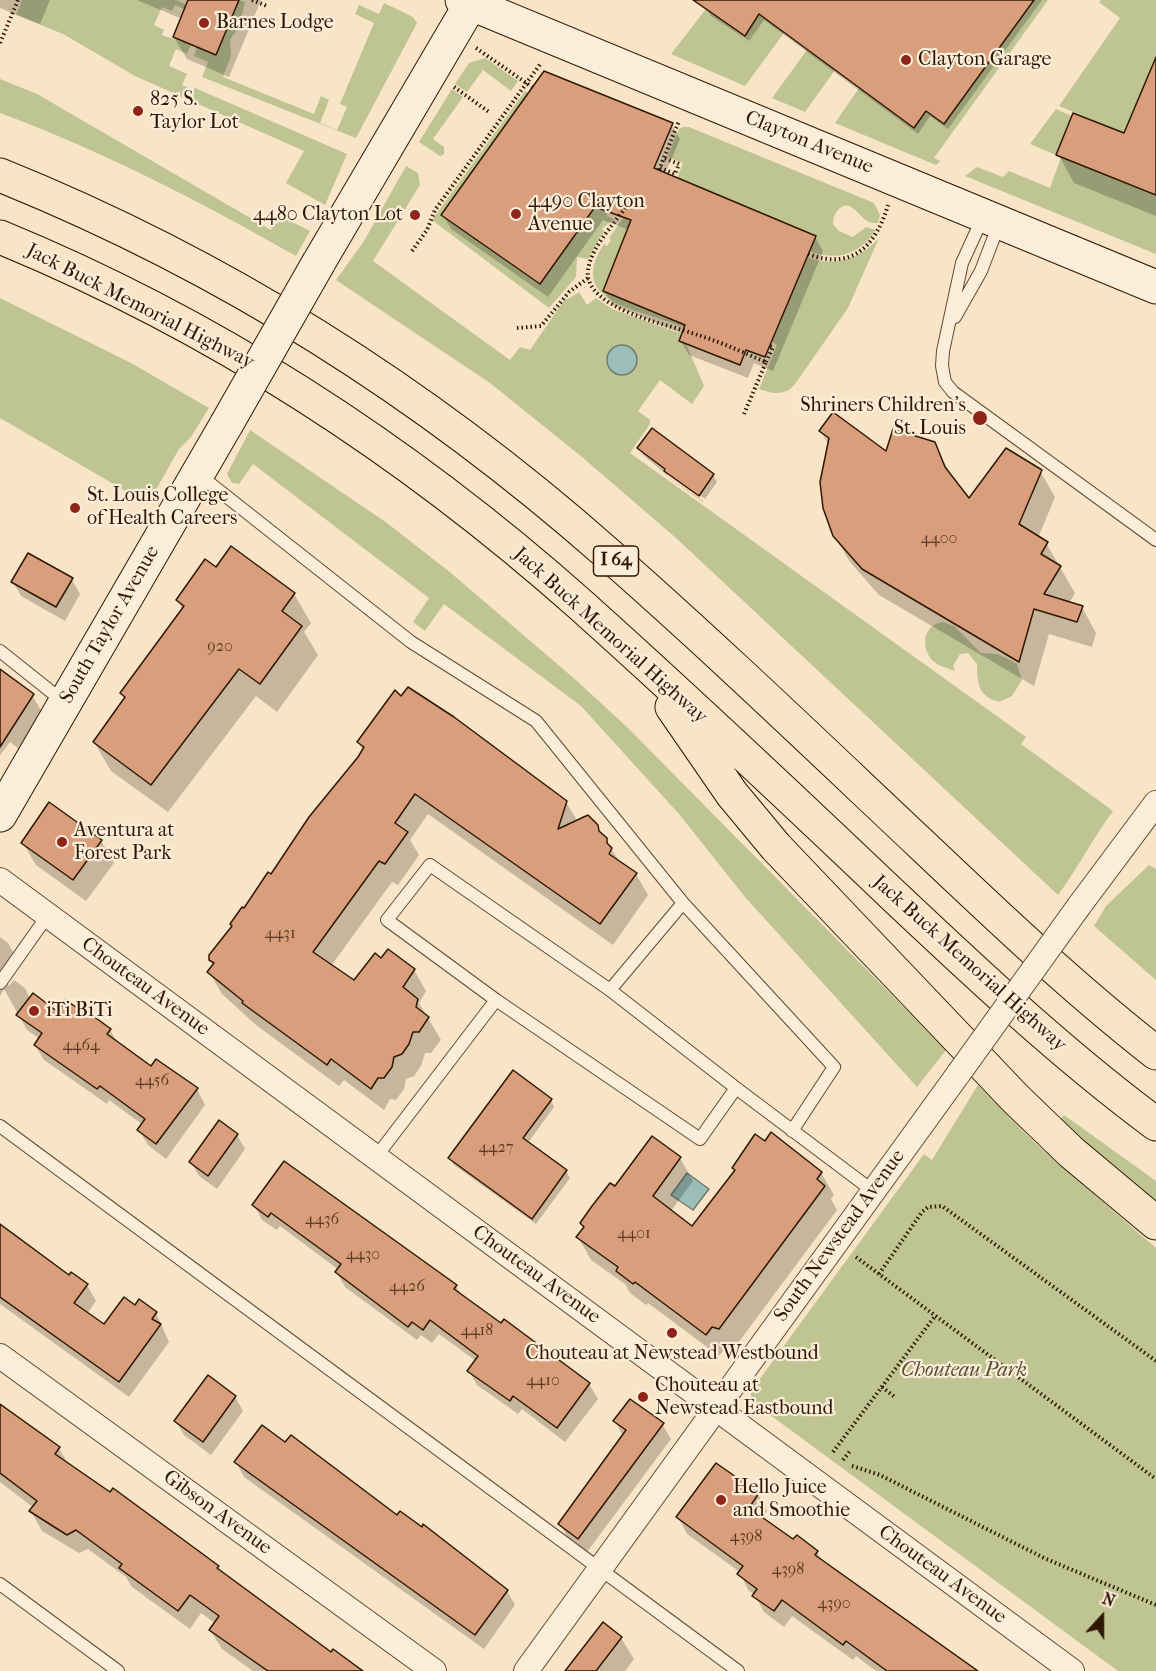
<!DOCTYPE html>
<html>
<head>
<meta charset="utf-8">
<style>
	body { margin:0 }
	#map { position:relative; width:1156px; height:1671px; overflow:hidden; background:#f8e4c6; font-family:"IM FELL French Canon",serif }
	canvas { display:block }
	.north { position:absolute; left:1072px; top:1587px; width:60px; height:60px; -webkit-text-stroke:4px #faedda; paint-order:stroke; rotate:21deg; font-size:16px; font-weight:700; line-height:24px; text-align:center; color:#2f1801 }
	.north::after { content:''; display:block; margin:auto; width:21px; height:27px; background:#2f1801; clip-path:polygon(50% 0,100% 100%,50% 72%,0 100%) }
</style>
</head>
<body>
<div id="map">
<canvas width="1156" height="1671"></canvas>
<div class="north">N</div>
</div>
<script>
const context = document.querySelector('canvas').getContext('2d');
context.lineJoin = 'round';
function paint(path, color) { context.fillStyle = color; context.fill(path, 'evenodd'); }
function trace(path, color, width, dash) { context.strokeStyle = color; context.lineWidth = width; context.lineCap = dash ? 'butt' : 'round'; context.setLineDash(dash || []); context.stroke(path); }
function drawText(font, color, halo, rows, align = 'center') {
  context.font = font + ' "IM FELL French Canon",serif'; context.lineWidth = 4.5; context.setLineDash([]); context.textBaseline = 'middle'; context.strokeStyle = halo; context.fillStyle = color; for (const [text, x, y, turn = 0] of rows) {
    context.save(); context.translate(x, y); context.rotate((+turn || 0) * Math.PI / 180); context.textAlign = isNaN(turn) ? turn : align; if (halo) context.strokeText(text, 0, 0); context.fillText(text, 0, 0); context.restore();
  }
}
paint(new Path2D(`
	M22,0H176L186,4L184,9L175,5L172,11L162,7L154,25L164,30L162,35L191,45L187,54L176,49L169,66L187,74L182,85L193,90L195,88L347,154L325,205L286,183L304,151L135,76L63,34L16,15Z
	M239,0L245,2L239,27L230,40L231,56L223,77L314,114L321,96L329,100L320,123L337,130L347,107L340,104L374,23L355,14L359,5L379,14L384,3L413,17L417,23L356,138L202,77L208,62L194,56L197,47L216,55Z
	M1034,0H1048L934,158L940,161L936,165L835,123L859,88L913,128L926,111L944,124Z
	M1101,0H1156V55L1124,133L1059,106L1120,18L1099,2Z
	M706,9L745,36L759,14L784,33L745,86L671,54Z
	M807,50L835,70L805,112L772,98Z
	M485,58L518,81L511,91L483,70L467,92L455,84L469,63Z
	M0,79L37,94L271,230L278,215L310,231L296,256C201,202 103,151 0,113Z
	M452,89L463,97L433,139L444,147V154L440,156L419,142Z
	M525,91L528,93L442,215L539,284L595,207L609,212L607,216L614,219L602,229L604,231L588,259L577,257L576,277L549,308L432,220Z
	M1056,109L1071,116L1056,155L1030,144Z
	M683,127H689L874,203L880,215L878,223C874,223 872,223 869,222C859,218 850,195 837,211C834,215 833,219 833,224L839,231L853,237L866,227L876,230C860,254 837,262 809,251L815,235L677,178L683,163L667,157L679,129Z
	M1061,157L1156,195V254L965,176L977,167L1003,177L1009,171L1050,188Z
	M406,166L418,173L420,185L373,261L510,360L520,347L530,350L563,302L579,292L587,305L596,298L612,309L682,334L704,386L692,404L660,380L638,411L650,420V424L630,453L1026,737L1021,744L1113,811C1093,838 1078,868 1058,895L676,538L582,457L490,383L336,280L364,241Z
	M628,211L634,213L603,291L685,325L684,328C647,310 563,305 604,244L607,246L611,240L609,238Z
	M879,238L848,308L795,384C785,396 773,394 759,389L777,345L772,342L807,257C835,267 859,260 879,238Z
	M0,298L131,363L209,408L191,437L179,449L148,504L0,418Z
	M250,430L387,523L451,573L577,681L628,728L946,1050L917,1087L745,897L679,814L581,706L444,604L425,631L413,622L429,598L253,464L239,484L232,483L227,474Z
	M943,622L954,626L981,653L998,654L1017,664L1022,680L1012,696L999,702C978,696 977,683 977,664L968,653L960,654L953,666L955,671C947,668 938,666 932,660C920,646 924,624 943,622Z
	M1149,865L1156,869V980L1094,926L1106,906Z
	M978,1085L1037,1145L1156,1248V1671H1118L762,1409L751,1398V1391L924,1154L932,1160Z
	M1064,1115L1156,1181V1205L1059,1121Z`), '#bfc493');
const water = new Path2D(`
	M607 360a15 15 0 1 1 30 0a15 15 0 1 1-30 0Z
	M687,1173L709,1189L693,1210L671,1195Z`);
paint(water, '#9dbeb8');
trace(water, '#717c6f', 1.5);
paint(new Path2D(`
	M0,0H50L40,24L0,8Z
	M137,0H261L229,77L187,59L174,37L182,19Z
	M713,0H1042L948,129L930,116L918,134L764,20L749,41L711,16L707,9Z
	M1156,59V216L1074,183L1058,154L1125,135Z
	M671,124L680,139L665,174L815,237L823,251L773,371L754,363L748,378L689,355L681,341L683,334L613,305L604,291L629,230L603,220L548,297L451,229L443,215Z
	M652,431L713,475L717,482L705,499L667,472V475L643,455L639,448Z
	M821,432L887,454L934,443L954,481L969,500L1040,471L1055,497L1038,538L1046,543L1075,593L1069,603L1082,607L1096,633L1092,647L1049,634L1034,686L879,595L850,562L834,535L829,445Z
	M668,477L703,501V502L669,478Z
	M72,580L80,594L65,621L21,596L13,582Z
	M294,594L311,623L304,632L318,655L277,712L256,696L168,812L111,771L94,742L125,700L122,694L183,610L177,600Z
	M0,671L32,695L42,712L19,749L10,742L0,755Z
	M402,698L566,802L578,822L597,826L619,861L636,874L648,895L613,945L428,814L410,840L419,855L398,885L392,882L331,966L355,982L382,960L414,970L426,991L419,1003L441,1040L431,1053H425L421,1066L414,1076L406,1079L404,1089L396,1100L390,1099L384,1110L344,1080L339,1086L256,1025L222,994L209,972L214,966L210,960L244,910L363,751L358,742Z
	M49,804L101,841L114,863L86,901L36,865L23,843Z
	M0,937L8,943L16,957L3,975L9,986L14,980L25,988L30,999L58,1014L110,1030L118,1044L151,1068L197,1089L205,1105L166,1159L148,1145L139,1130L143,1125L109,1100L107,1104L44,1060L35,1045L40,1039L27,1030L4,989L0,996Z
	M551,1100L554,1107L528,1143L566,1171L570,1178L536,1224L454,1165L450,1158Z
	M237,1135L245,1149L217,1189L199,1176L191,1162Z
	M652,1138L680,1158L693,1181L671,1211L692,1228L736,1171L734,1168L821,1173L834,1195L831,1199L837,1210L732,1351L725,1349L719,1356L648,1303L646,1305L630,1293L625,1284L591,1260L578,1237Z
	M254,1205L456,1286L461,1295L502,1325L505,1321L589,1384L598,1399L565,1442L522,1409L518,1414L477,1385L469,1371L476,1361L439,1334L432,1343L421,1335L417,1340L345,1287L337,1273L339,1270L280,1226L277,1230L262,1220Z
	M0,1226L69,1277L87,1285L96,1301L87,1314L104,1327L135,1307L156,1313L169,1342L129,1397L0,1304Z
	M235,1397L243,1411L211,1455L184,1435L176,1421Z
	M0,1405L59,1448L69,1466L110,1494L113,1490L331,1654L361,1671H253L222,1649L210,1630L215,1623L201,1613L190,1629L132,1587L126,1577L88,1549L79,1553L42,1531L31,1511L34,1508L0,1482Z
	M615,1421L662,1424L671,1439L587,1552L568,1538L560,1524L623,1436Z
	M236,1462L397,1517L507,1591L515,1605L484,1649L244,1477Z
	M758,1494L767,1511L762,1519L793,1541L817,1552L824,1564L975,1671H876L856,1656L853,1660L792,1616L784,1627L764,1612L755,1595L748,1590L740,1572L687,1534L678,1517Z
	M621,1638L634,1659L625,1671H567Z`), '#0003');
const building = new Path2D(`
	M188,0H239L216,55L173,37Z
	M693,0H1034L944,124L926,111L914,128L759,14L745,36Z
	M1156,57V195L1056,155L1073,113L1124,133Z
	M544,71L673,123L654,168L816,236L765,357L746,350L740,365L679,341L685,325L603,291L631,220L595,207L540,284L441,215Z
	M833,412L886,451L893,429L935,442L945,467L969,498L1006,448L1042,470L1019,524L1048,542L1041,554L1061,566L1044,594L1083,606L1077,622L1034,609L1019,662L862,569L833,536L823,508L820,482L829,438L819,431Z
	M652,428L714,474L699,496L664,471L665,469L637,448Z
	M231,546L295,593L282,611L302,626L260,684L239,669L151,785L93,742L125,697L120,693L184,606L176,600L205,559L216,567Z
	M28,553L73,578L56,607L11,582Z
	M0,669L34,694L0,747Z
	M408,687L454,717L567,801L558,829L588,815L598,825L599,831L607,838V843L612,848L609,854L637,873L600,924L415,794L395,823L408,832L385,864L379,861L313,952L354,980L375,953L381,958L388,949L415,969L403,987L418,999L416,1007L429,1017L419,1032H413L409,1044L402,1054L394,1057L392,1067L384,1078H378L371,1089L331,1059L327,1065L242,1003L243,1001L207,972L214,963L209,960V955L232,926L230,924L242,907L244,908L268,872L271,874L309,817L358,757L364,747L357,742L395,690L401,696Z
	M49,802L102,840L73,880L21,843Z
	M33,993L58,1012L66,1000L87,1015L89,1013L111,1029L107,1034L151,1066L156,1059L198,1088L156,1144L137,1130L145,1119L100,1086L97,1089L34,1045L42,1033L16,1015Z
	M513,1070L552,1099L523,1138L567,1170L532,1219L448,1158Z
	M219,1120L238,1134L208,1176L189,1162Z
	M771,1132L822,1172L817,1179L825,1186L719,1329L712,1327L706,1335L635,1282L633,1284L616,1271L618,1267L576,1237L584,1227L580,1223L592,1206L610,1183L615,1186L652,1136L681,1157L653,1196L692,1226L735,1170L732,1168L755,1134L765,1141Z
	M284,1161L457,1285L454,1289L501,1323L504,1319L590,1383L557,1428L513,1396L510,1401L467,1371L478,1356L430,1320L423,1330L412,1322L408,1327L335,1272L341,1264L271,1213L268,1217L252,1205Z
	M0,1224L69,1275L71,1272L88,1284L74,1303L104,1324L124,1297L135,1305L139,1299L157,1312L152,1319L161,1324L119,1382L0,1297Z
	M208,1375L236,1396L203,1442L174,1421Z
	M630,1399L664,1423L578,1539L558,1524L626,1430L613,1421Z
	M0,1404L60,1447L55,1454L110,1492L113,1488L219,1566L217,1568L331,1652L333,1649L363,1671H268L209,1630L219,1616L190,1595L178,1611L119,1568L122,1564L76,1530L67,1535L29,1511L37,1501L0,1473Z
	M262,1425L285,1442L291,1435L397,1515L400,1511L422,1527L423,1524L508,1590L475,1635L234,1462Z
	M716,1463L759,1493L749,1508L793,1539L797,1535L818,1551L815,1555L978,1671H887L846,1641L843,1645L782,1600L774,1611L752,1596L757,1589L737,1574L743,1566L676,1517Z
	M603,1622L622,1637L596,1671H565Z`);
paint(building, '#d99f7d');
trace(building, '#2f1801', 1.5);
const lane = new Path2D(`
	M983,217L962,263L943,351L942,366L945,382L953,392L1156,540
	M955,317L981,271L999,224
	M198,474L411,642L536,721L683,903L610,990L430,865L387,920L496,1000L376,1157
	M0,651L64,702
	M683,903L834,1067L792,1131
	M0,983L48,915
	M610,990L736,1088
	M496,1000L700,1139L736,1088L873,1191
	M0,1126L738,1671
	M0,1584L118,1671`);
const street = new Path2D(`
	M0,880L1072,1671
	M1079,906L1156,803
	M0,1356L434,1671
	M526,1671L959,1073`);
const secondary = new Path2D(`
	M462,0L1156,287
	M319,262L473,0
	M0,815L226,425`);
const highway = new Path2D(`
	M0,175C223,265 428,395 608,554C714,647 817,746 920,843C997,916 1073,988 1156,1053
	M0,237C214,325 410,453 582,606C688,701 792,799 895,897C979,976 1063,1055 1156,1124
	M672,707L732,794L776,847L1015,1098L1071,1152L1156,1223`);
trace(lane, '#614b32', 14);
trace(street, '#614b32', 26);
trace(secondary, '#2f1801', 35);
trace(highway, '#2f1801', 35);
trace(new Path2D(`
	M252,0L267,6
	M0,43L18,0
	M476,48L532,87
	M454,87L489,112
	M660,168L675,174L679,164L664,158
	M659,170L679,121
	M628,204C615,223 591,247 588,270C583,309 671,325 698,335C721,342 744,353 766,362L744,414
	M412,251L427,230L435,210L541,63
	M808,254C853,271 876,245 888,205
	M517,328L541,326L569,292L588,278
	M766,362L773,347L770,346
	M856,1257L1156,1479
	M879,1274L922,1212L928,1207L942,1206L1156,1361
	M882,1387L896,1398
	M833,1452L935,1316
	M843,1460L850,1451
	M852,1466L880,1475L1044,1558L1156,1605`), '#2f1801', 4, [1.5, 3]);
trace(lane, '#faedda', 12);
trace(street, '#faedda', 24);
trace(secondary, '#faedda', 33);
trace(highway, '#f8e4c6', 33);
const streetBridge = new Path2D(`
	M959,1073L1079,906`);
const secondaryBridge = new Path2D(`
	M226,425L319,262`);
trace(streetBridge, '#614b32', 26, []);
trace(secondaryBridge, '#2f1801', 35, []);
trace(streetBridge, '#faedda', 24);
trace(secondaryBridge, '#faedda', 33);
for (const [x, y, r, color] of [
	[204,23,6,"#8f2418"],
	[906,60,6,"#8f2418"],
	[138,111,6,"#8f2418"],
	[516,214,6,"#8f2418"],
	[415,215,6,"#8f2418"],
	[980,418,8,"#8f2418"],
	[75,508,6,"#8f2418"],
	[62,842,6,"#8f2418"],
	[34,1011,6,"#8f2418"],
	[672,1333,6,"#8f2418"],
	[643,1397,6,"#8f2418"],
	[721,1500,6,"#8f2418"]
]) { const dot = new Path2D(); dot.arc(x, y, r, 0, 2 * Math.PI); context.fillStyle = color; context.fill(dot); trace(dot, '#faedda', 2); }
drawText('16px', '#5a3a20', null, [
	["4400",939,539],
	["920",220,647],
	["4431",280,934],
	["4464",81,1046],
	["4456",152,1081],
	["4427",496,1148],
	["4436",322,1220],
	["4401",634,1234],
	["4430",363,1255],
	["4426",407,1287],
	["4418",477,1331],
	["4410",543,1381],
	["4398",746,1537],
	["4398",788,1570],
	["4390",834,1604]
]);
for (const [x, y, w] of [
	[616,561,45]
]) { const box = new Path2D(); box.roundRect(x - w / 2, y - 15, w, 30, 4.5); context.fillStyle = '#faedda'; context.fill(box); trace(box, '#2f1801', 1.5); }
drawText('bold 18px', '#2f1801', null, [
	["I 64",616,561]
]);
drawText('20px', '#2f1801', '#faedda', [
	["Barnes Lodge",216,23],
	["Clayton Garage",918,60],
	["825 S.",150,100],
	["Taylor Lot",150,123],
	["4490 Clayton",528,202],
	["Avenue",528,225],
	["4480 Clayton Lot",403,215,"right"],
	["Shriners Children's",966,406,"right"],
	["St. Louis",966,429,"right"],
	["St. Louis College",87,496],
	["of Health Careers",87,519],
	["Aventura at",74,831],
	["Forest Park",74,854],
	["iTi BiTi",46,1011],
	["Chouteau at Newstead Westbound",672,1354,"center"],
	["Chouteau at",655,1386],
	["Newstead Eastbound",655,1409],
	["Hello Juice",733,1488],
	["and Smoothie",733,1511]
], 'left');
drawText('20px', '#2f1801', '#faedda', [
	["Clayton Avenue",809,143,22],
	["Jack Buck Memorial Highway",140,307,27],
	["South Taylor Avenue",110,625,-60],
	["Jack Buck Memorial Highway",610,636,42],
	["Jack Buck Memorial Highway",969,964,42],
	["Chouteau Avenue",145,987,36],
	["South Newstead Avenue",840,1236,-54],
	["Chouteau Avenue",536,1275,36],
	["Gibson Avenue",217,1513,36],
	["Chouteau Avenue",942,1575,36]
]);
drawText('italic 20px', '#5a4c2d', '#faedda', [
	["Chouteau Park",964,1371]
]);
</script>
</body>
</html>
